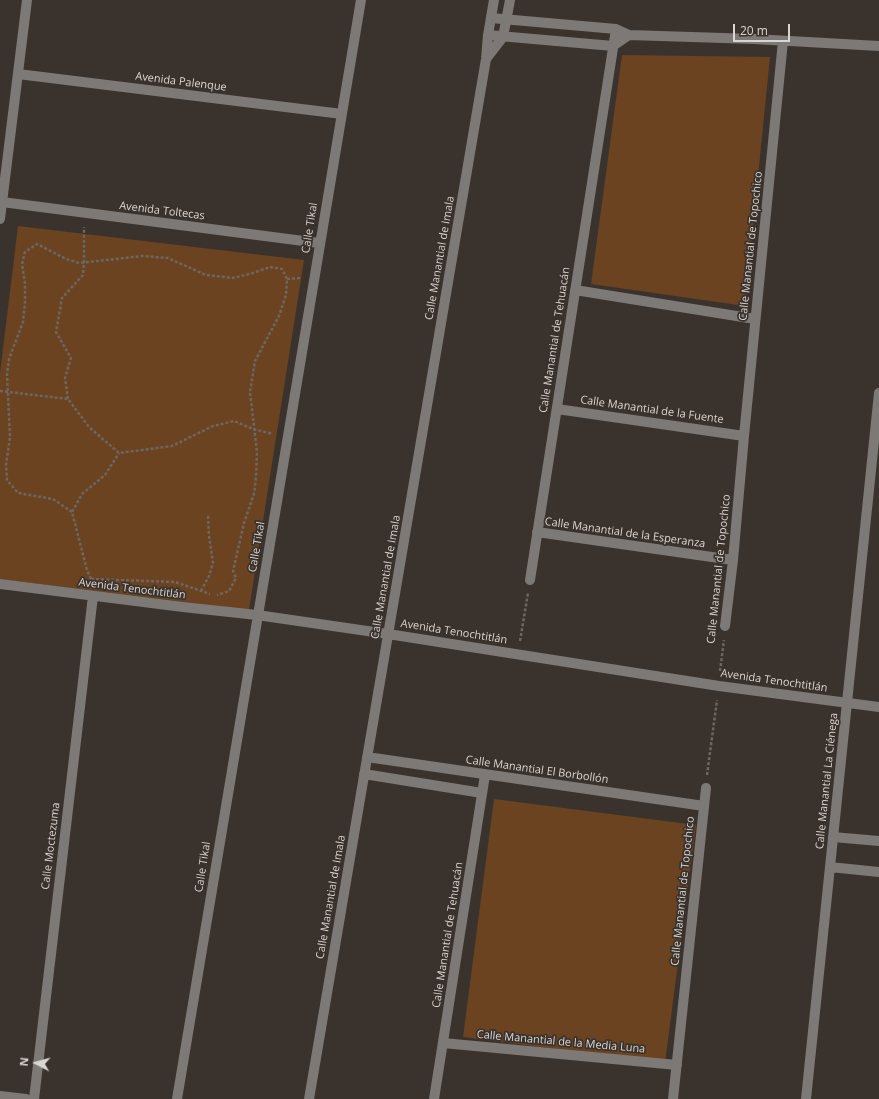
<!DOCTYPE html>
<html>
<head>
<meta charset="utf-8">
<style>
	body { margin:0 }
	#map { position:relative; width:879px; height:1099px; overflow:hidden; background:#3a322d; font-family:"Open Sans",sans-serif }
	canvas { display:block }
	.north { position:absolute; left:16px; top:1043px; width:40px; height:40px; -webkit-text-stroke:3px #3a322d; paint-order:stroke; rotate:276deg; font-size:11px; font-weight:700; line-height:16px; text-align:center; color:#d9d5d1 }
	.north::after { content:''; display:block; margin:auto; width:14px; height:18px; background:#d9d5d1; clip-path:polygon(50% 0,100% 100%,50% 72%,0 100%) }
	.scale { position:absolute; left:733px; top:24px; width:57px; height:18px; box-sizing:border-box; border:2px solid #d9d5d1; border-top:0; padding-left:5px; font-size:12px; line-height:14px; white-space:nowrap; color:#d9d5d1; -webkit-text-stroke:3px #3a322d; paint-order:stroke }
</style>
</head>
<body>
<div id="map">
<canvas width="879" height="1099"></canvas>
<div class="north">N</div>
<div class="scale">20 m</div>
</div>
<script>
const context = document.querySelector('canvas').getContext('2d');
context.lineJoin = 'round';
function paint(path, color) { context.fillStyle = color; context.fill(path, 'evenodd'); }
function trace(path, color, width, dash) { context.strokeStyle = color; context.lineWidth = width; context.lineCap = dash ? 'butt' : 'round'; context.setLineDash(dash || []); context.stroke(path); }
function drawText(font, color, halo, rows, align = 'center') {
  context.font = font + ' "Open Sans",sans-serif'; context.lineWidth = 3.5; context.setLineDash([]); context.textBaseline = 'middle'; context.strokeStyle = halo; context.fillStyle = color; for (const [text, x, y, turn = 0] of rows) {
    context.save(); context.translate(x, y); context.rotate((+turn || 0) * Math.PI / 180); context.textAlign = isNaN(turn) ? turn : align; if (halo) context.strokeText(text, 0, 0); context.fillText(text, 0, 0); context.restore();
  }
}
paint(new Path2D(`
	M622,55L770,57L745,306L591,284Z
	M18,226L304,260L249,610L0,579V373Z
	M494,799L696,825L665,1063L463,1037Z`), '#6b4321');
trace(new Path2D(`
	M287,279L300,278
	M0,391L68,399L89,427L119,453L172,446L213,426L234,421L253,429L273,434
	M68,399L65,378L71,358L56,332L62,298L83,275L84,262V227
	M72,512L53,499L18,493L7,480L6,465L10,437L7,374L9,359L23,322L25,302V283L22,264L25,252L37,244L66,259L79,263L143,256L168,258L206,275L233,278L253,273L270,267L282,269L287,279L286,295L279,316L255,361L250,392L257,452L256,477L254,494L244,523L233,571L236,578L229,591L217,595
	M91,579L175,582L210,594
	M91,579L87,570L72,512L82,494L105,475L119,453
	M201,591L209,576L213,563L209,536L208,514
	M520,641L528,593
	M720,671L724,640
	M707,775L717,700`), '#6d6661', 2.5, [3, 2]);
trace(new Path2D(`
	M491,18L616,29L629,35L754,39L879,46
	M488,35L613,46L629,35
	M486,59L503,37L510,0
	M18,74L342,114
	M2,202L319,243
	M0,219L27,0
	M575,290L755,319
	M557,409L744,436
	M537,532L733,560
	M530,580L616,29
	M0,584L183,607L257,615L388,634L719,686L879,707
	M725,626L733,560L744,436L783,41
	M367,757L704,806
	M364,774L482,793
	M833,837L879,841
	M830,867L879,872
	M443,1043L677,1065
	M0,1096L26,1099
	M34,1099L93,596
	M177,1099L361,0
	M309,1099L486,59L488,35L494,0
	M434,1099L485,775
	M673,1099L706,788
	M806,1099L879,393`), '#7d7976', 10);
drawText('11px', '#d9d5d1', '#3a322d', [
	["Avenida Palenque",181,82,7],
	["Avenida Toltecas",162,211,7],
	["Calle Tikal",310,228,-81],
	["Calle Manantial de Topochico",751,246,-84],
	["Calle Manantial de Imala",440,258,-80],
	["Calle Manantial de Tehuacán",555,340,-81],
	["Calle Manantial de la Fuente",652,410,8],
	["Calle Manantial de la Esperanza",625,533,8],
	["Calle Tikal",257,547,-80],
	["Calle Manantial de Topochico",719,569,-84],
	["Calle Manantial de Imala",386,577,-80],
	["Avenida Tenochtitlán",132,589,7],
	["Avenida Tenochtitlán",454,632,9],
	["Avenida Tenochtitlán",774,681,8],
	["Calle Manantial El Borbollón",537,770,8],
	["Calle Manantial La Ciénega",827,781,-84],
	["Calle Moctezuma",51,846,-83],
	["Calle Tikal",203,867,-81],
	["Calle Manantial de Topochico",683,891,-84],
	["Calle Manantial de Imala",331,897,-80],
	["Calle Manantial de Tehuacán",448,935,-81],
	["Calle Manantial de la Media Luna",561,1042,5]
]);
</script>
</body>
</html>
